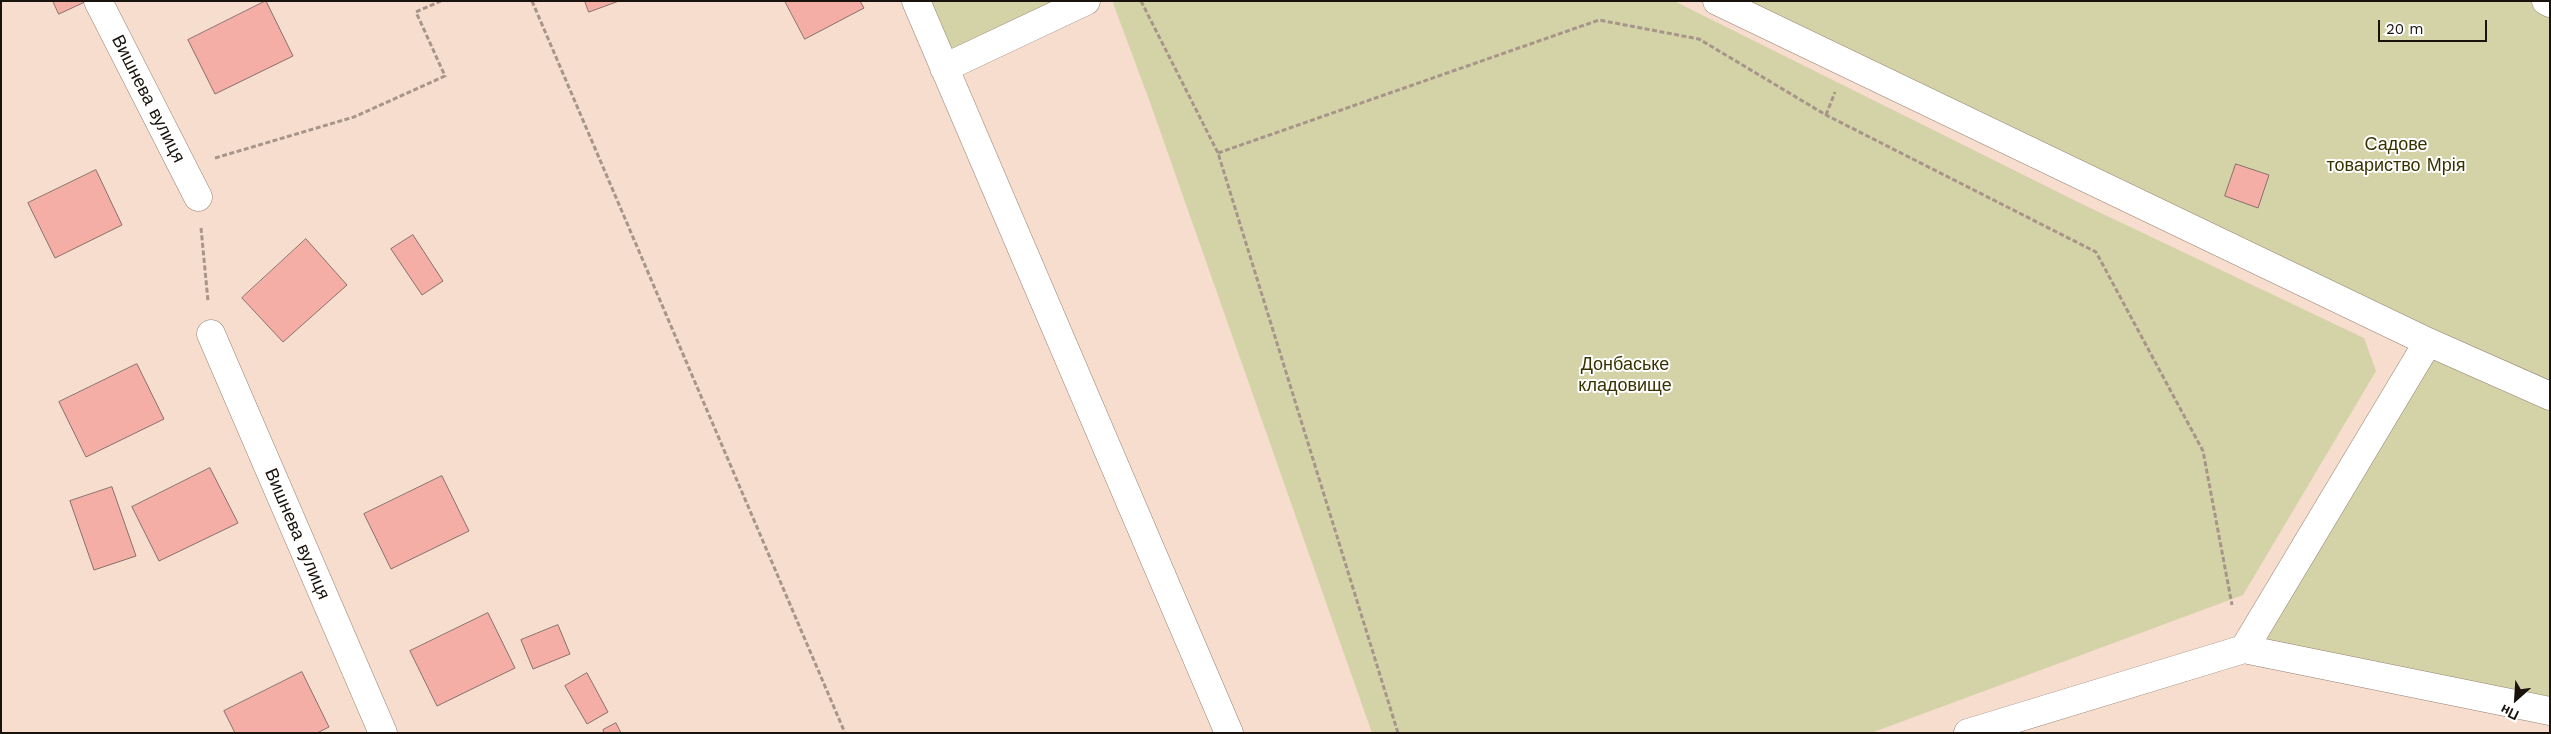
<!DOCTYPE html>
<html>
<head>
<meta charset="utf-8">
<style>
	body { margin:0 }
	#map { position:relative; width:2551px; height:734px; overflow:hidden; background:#f6ddce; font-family:"Work Sans",sans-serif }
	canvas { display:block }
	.frame { position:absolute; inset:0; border:2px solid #1a120d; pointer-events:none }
	.north { position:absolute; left:2491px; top:674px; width:50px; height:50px; -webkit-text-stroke:4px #fff; paint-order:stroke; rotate:206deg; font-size:14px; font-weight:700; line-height:20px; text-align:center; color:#1a120d }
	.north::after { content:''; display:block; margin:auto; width:18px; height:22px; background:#1a120d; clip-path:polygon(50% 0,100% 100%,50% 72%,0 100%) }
	.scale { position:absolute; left:2378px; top:20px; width:109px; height:22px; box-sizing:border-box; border:2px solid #1a120d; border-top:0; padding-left:6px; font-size:15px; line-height:18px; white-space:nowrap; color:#1a120d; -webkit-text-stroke:4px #fff; paint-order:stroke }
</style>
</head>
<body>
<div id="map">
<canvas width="2551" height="734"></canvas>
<div class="frame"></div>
<div class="north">Пн</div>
<div class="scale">20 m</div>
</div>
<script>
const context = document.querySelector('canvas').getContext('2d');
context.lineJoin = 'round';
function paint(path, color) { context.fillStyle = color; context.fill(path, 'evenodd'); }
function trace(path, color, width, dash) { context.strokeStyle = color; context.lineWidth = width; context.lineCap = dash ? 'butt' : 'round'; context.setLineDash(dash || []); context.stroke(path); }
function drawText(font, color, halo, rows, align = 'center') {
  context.font = font + ' "Work Sans",sans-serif'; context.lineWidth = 4; context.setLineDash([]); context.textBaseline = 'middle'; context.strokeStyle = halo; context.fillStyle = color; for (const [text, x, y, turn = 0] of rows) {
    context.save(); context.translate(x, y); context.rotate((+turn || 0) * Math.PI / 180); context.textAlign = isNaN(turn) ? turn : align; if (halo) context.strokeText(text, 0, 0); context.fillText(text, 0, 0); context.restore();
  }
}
paint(new Path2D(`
	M916,1H1086L944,68Z
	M1117,1H1674L2086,206L2364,338L2376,371L2243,595L1871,733H1372L1151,105L1113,3Z
	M1717,1H2550V711L2244,649L2428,342Z`), '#d4d2a7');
const building = new Path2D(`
	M53,1H87L59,14Z
	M266,1L293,56L215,94L188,40Z
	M585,1H619L589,12Z
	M785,1H860L864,8L805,39Z
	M2236,164L2269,175L2258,208L2225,196Z
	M96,170L122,225L55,258L28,203Z
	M413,235L443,281L422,295L391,249Z
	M306,239L347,285L283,342L242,298Z
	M137,364L164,419L86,457L59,402Z
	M210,468L238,523L159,561L132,507Z
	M442,476L469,531L391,569L364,514Z
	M112,487L136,556L94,570L70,501Z
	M488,613L515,668L437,706L410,651Z
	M558,625L570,654L533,669L521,640Z
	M302,672L329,727L317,733H235L224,711Z
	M587,673L608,712L587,724L565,686Z
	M616,723L621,733H604L603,730Z`);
paint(building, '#f4aea5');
trace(building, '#896f6b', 1);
const minor = new Path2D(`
	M98,1L198,197
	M916,1L1229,733
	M1717,1L2428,342L2550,396
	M2546,1L2550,3
	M944,68L1086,1
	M211,334L383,733
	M2244,649L2428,342
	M1968,733L2244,649L2550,711`);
trace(minor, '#968072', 29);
trace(new Path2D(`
	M532,1L845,733
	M1141,1L1218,153L1398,733
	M1826,115L1835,92
	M1218,153L1599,20L1699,39L1826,115L2096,252L2203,451L2232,605
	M215,158L354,117L445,76L416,12L441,1
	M201,228L208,301`), '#a8958a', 3, [5, 2.5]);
trace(minor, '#fff', 28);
drawText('18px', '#1a120d', '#fff', [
	["Вишнева вулиця",148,99,63],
	["Вишнева вулиця",297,534,67]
]);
drawText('18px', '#373300', '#fff', [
	["Садове",2396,145],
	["товариство Мрія",2396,166],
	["Донбаське",1625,365],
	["кладовище",1625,386]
]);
</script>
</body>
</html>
